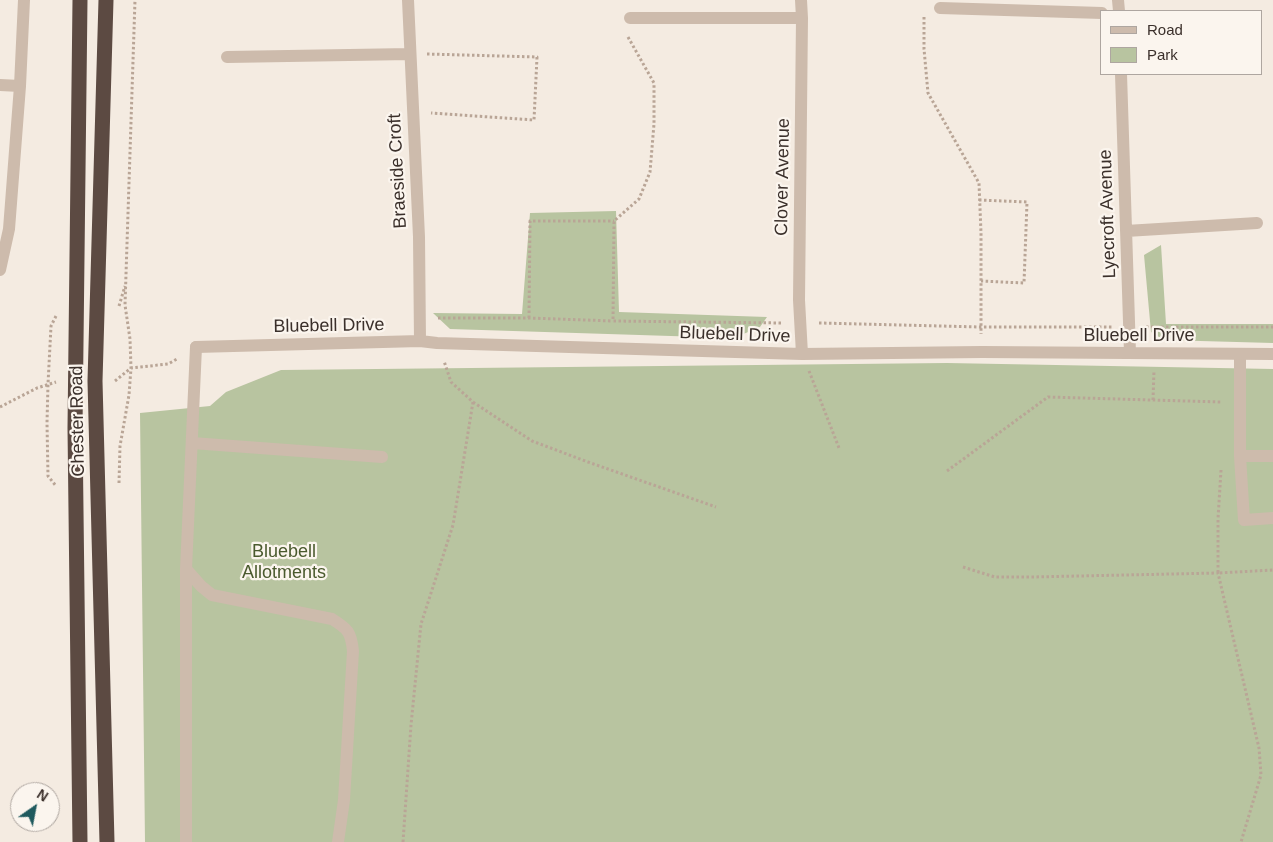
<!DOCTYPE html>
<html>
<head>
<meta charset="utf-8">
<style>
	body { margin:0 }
	#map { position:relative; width:1273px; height:842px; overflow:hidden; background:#f4ebe1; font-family:Helvetica,sans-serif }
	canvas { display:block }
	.legend { position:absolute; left:1100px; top:10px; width:162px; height:65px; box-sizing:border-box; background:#fbf5ee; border:1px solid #aea6a0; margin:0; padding:6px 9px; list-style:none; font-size:15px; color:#3b302b }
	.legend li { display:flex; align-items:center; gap:10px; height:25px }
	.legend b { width:25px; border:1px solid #aea6a0 }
	.north { position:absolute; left:10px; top:782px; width:50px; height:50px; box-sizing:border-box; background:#fbf5ee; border:1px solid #aea6a0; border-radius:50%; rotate:33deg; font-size:14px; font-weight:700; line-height:20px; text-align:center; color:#3b302b }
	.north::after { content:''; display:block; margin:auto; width:18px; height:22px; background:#1f5a5e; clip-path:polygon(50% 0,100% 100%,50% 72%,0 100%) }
</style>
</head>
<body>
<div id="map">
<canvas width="1273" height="842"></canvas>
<ul class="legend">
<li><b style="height:6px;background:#cdbbac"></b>Road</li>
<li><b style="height:14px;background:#b8c4a0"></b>Park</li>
</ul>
<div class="north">N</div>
</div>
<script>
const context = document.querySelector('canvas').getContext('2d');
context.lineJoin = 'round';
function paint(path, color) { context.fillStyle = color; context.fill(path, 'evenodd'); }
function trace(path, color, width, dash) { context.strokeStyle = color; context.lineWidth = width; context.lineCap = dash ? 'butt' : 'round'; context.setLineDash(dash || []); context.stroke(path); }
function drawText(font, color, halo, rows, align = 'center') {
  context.font = font + ' Helvetica,sans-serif'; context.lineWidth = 4.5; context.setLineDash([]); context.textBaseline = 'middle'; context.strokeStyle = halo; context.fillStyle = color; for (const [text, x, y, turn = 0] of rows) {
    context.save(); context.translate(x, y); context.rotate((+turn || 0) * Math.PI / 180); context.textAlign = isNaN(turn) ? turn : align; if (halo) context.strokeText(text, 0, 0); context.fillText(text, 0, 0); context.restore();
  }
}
paint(new Path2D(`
	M616,211L619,312L767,317L760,327L734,338L450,329L433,313L522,314L530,213Z
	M1161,245L1166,324H1273V343L1164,340L1151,332L1144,255Z
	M947,363L1273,369V842H145L140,413L210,406L226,392L281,370Z`), '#b8c4a0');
trace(new Path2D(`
	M924,17V49L928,93L979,183L981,233V334
	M628,37L654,83V124L650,172L639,199L614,221L613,321L782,323
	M427,54L537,57L534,120L431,113
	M979,200L1027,202L1024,283L981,281
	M119,306L125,286
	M56,316L51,326L48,384L47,423L48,476L56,486
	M438,318H529L613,321
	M529,318L530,221H614
	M819,323L981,327H1112
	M1146,327H1273
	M809,371L839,448
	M115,381L131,368L168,364L177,359
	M1153,400L1154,370
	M473,402L532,441L588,462L716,507
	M0,407L37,388L56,382
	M1221,470L1218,519V573L1273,570
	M947,471L1048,397L1221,402
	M119,483L120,446L129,395L131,368L130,339L125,305L135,0
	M963,567L995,577H1032L1218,573L1259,748L1261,775L1241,842
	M403,842L411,725L421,624L453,525L473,402L451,382L444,361`), '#b9a596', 3, [2.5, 2.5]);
trace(new Path2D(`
	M1240,354V456L1244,520L1273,518
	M192,443L382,457
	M1240,456H1273
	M186,569L201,586L212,595L332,619C348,629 351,632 353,651L344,800L338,842
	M186,842V569L196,347`), '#cdbbac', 12);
trace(new Path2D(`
	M408,0L419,237L420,341
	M801,0L802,18L799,300L802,354
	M1118,0L1119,11
	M940,8L1102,13
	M630,18H802
	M227,57L410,54
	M1121,74L1130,353
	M0,85L20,86
	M1126,231L1257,223
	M0,270L9,229L20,86L24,0
	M196,347L420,341L437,343L802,354L982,352L1273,354`), '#cdbbac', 12);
trace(new Path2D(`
	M106,0L95,381L107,842
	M80,842L75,428L80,0`), '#5c4a42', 15);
drawText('18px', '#3b302b', '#fbf5ee', [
	["Braeside Croft",398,171,-93],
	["Clover Avenue",783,177,-89],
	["Lyecroft Avenue",1108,214,-92],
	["Bluebell Drive",329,326,-1],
	["Bluebell Drive",735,335,2],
	["Bluebell Drive",1139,336],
	["Chester Road",78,421,-91]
]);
drawText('18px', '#4a5a2e', '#fbf5ee', [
	["Bluebell",284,552],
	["Allotments",284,573]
]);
</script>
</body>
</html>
